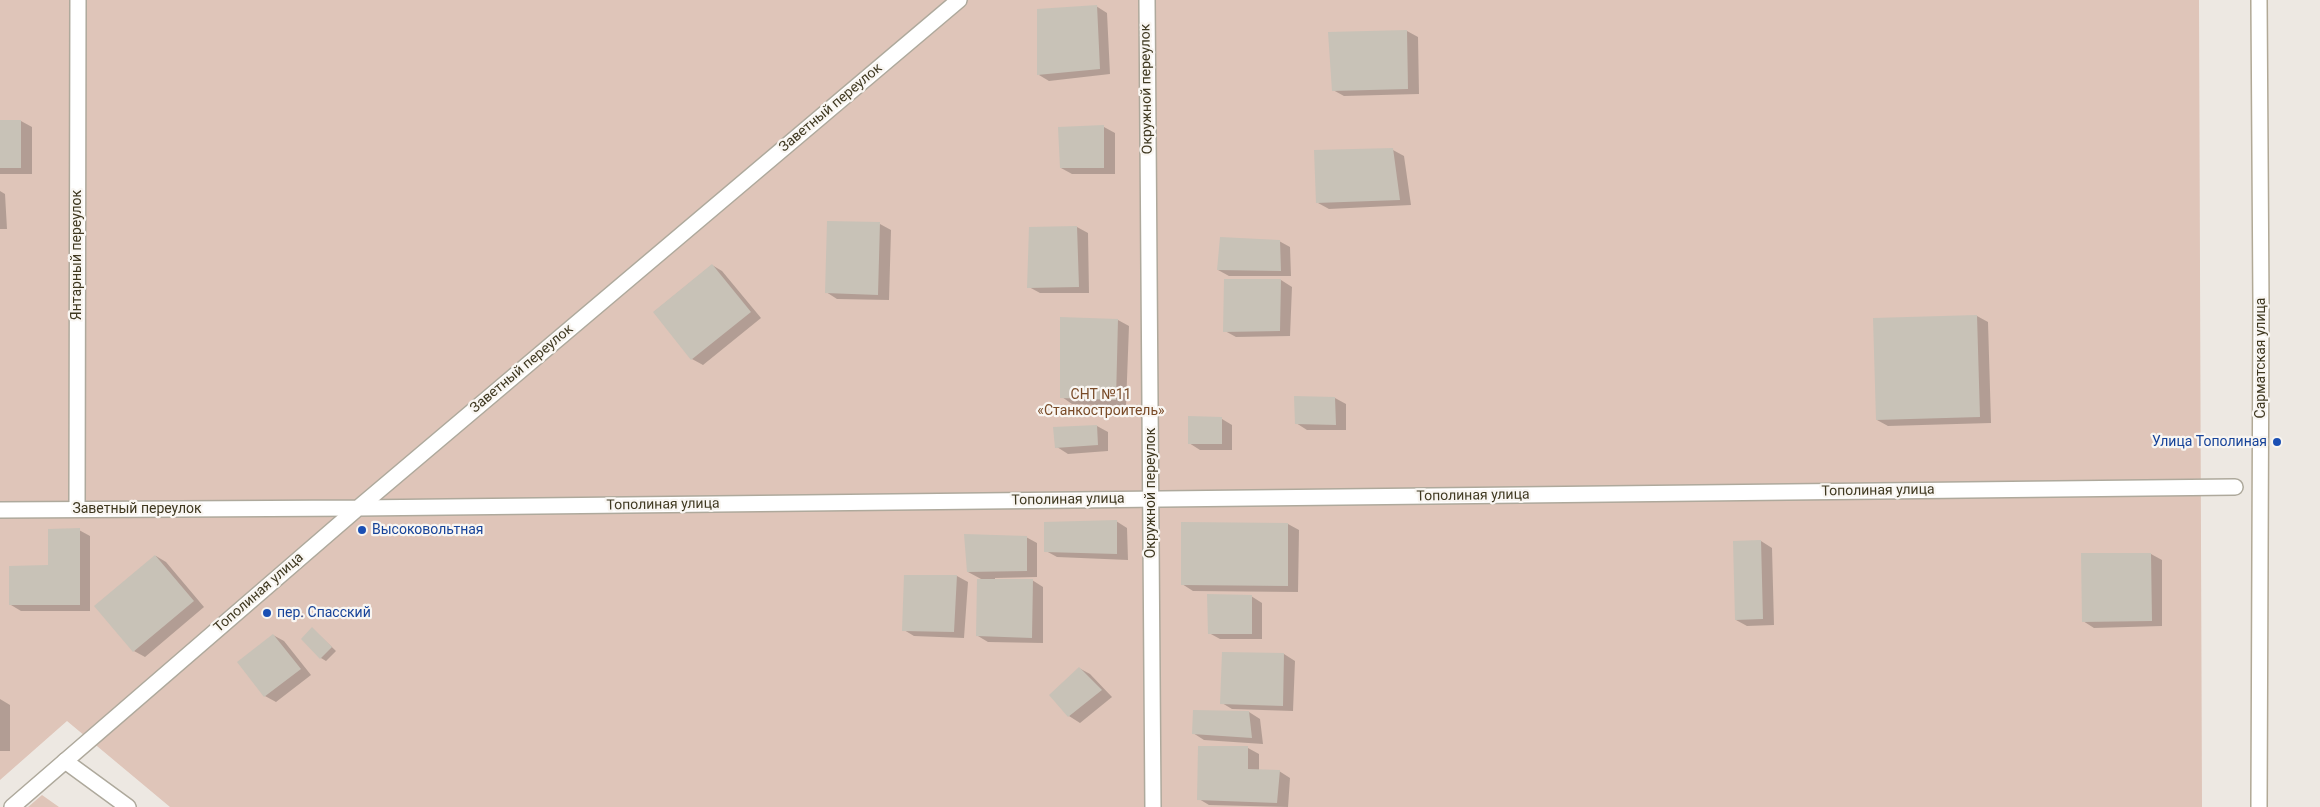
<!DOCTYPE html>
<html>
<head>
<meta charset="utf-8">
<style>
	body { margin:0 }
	canvas { display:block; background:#ede8e2 }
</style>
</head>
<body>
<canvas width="2320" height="807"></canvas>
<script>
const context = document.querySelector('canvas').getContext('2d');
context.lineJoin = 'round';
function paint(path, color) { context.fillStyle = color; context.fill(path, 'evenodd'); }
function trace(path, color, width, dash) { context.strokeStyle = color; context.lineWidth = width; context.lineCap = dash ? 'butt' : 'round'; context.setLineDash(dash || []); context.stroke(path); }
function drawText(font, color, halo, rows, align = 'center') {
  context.font = font + ' Roboto,sans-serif'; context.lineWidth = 4.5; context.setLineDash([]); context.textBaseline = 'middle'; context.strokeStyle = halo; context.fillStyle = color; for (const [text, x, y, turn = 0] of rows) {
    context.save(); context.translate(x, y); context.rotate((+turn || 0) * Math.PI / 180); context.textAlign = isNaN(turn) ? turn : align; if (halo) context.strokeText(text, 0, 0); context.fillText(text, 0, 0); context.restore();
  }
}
paint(new Path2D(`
	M0,0H2199L2202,807H170L67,721L0,780Z
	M42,795L59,807H28Z`), '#dfc5b9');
paint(new Path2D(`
	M1096,6L1107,13L1110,74L1049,81L1039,75Z
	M1407,31L1418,37L1419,94L1344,96L1333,90Z
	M0,121H21L32,127V174H0Z
	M1104,127L1115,133V174H1072L1061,168Z
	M1393,150L1404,156L1411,205L1329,209L1318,203Z
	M0,191L5,194L7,229H0Z
	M880,224L891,230L889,300L837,299L826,292Z
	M1077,227L1088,233L1089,293H1040L1029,287L1030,229Z
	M1279,241L1290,247L1291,276H1229L1218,270Z
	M712,265L722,271L761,318L703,365L692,359L654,312Z
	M1225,280H1281L1292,287L1290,336L1236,337L1225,331Z
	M1977,316L1988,322L1991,423L1888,426L1877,420L1874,319Z
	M1118,320L1129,326L1126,406L1072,404L1062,397Z
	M1335,398L1346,404V430H1307L1296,423Z
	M1222,419L1232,425V450H1200L1189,443Z
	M1097,426L1108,432V451L1068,454L1057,447Z
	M1116,521L1127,528L1128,560L1057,557L1046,551Z
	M1288,524L1299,530L1298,592L1193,591L1182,584Z
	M79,530L90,536V611H21L11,605L49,566Z
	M1026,537L1037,543V577L995,578V580H1032L1043,587V643L988,642L978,636L983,580L968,572Z
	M1761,541L1772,548L1774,625L1747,626L1736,620L1734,542Z
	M2151,554L2162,560V626L2094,628L2083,621Z
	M156,556L166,562L204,607L145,657L134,651Z
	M906,576H957L968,582L964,638L914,636L904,630Z
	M1251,596L1262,603V639H1220L1209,633Z
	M313,629L336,651L326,661L321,658Z
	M273,635L284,641L311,675L276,702L265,696Z
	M1223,653L1284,654L1295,661L1293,711L1232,709L1222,703Z
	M1079,668L1090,674L1112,697L1080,723L1069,716Z
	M0,699L10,705V751H0Z
	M1249,712L1260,719L1263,744L1204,740L1193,733Z
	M1248,748L1259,754V770L1279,771L1290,778L1288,807L1209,805L1199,799Z`), '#0003');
paint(new Path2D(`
	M1097,5L1100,69L1037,75V9Z
	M1407,30L1408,89L1332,91L1328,32Z
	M0,120H21V168H0Z
	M1104,125V168H1060L1058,127Z
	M1393,148L1400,200L1316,203L1314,150Z
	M827,221L880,222L878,295L825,293Z
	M1077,226L1079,287L1027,288L1029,227Z
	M1220,237L1280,240L1281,271L1217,270Z
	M712,264L751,312L691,360L653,312Z
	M1224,279H1281L1280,331L1223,332Z
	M1977,315L1980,417L1876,420L1873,318Z
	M1060,317L1118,319L1116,400L1060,398Z
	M1294,396L1335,397L1336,425L1295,424Z
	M1188,416L1222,417V444H1188Z
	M1097,425L1098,445L1055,448L1053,427Z
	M1117,520V554L1044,552V522Z
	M1181,522L1288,523V586L1181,585Z
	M80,528V605H9V566L48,565V529Z
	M964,534L1027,536V571L967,572Z
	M1761,540L1763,619L1735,620L1733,541Z
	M2081,553H2151L2152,621L2082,622Z
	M155,555L194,601L133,652L94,606Z
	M904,575H957L954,632L902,631Z
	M977,579H1033L1032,638L976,636Z
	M1207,594L1252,595V634H1208Z
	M312,627L332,647L320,659L301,639Z
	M273,634L301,669L264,697L237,662Z
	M1222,652L1284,653L1283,706L1220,704Z
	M1079,667L1102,690L1068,717L1049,695Z
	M1193,710L1249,711L1252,738L1192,734Z
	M1198,746H1248V769L1280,770L1277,803L1197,800Z`), '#c8c2b7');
const service = new Path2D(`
	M1147,0L1153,807
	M77,509L78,0
	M0,510L358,508L959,0`);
const minor = new Path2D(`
	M65,761L128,807`);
const tertiary = new Path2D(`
	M12,807L358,508L2235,487`);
const secondary = new Path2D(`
	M2259,0L2261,305L2259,807`);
trace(service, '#aea99c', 18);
trace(minor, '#aea99c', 18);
trace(tertiary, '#aea99c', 18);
trace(secondary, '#b1a996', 18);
trace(service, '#fff', 15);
trace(minor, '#fff', 15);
trace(tertiary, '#fff', 15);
trace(secondary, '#fff', 15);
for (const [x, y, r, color] of [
	[2277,442,5,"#1a4fb4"],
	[362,530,5,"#1a4fb4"],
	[267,613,5,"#1a4fb4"]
]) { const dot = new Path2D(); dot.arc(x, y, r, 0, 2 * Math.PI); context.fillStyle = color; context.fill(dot); trace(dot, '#f9f6f2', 2); }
drawText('14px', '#3f3820', '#f9f6f2', [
	["Окружной переулок",1147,89,-91],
	["Заветный переулок",831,108,-40],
	["Янтарный переулок",77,255,-90],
	["Сарматская улица",2261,358,-90],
	["Заветный переулок",522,369,-40],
	["Тополиная улица",1878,491,-1],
	["Окружной переулок",1151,493,-90],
	["Тополиная улица",1473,496,-1],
	["Тополиная улица",1068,500,-1],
	["Тополиная улица",663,505,-1],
	["Заветный переулок",137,509],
	["Тополиная улица",259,593,-41]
]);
drawText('14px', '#794b28', '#f9f6f2', [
	["СНТ №11",1101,395],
	["«Станкостроитель»",1101,411]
]);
drawText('14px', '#164399', '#f9f6f2', [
	["Улица Тополиная",2267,442,"right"],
	["Высоковольтная",372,530],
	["пер. Спасский",277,613]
], 'left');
</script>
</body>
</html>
